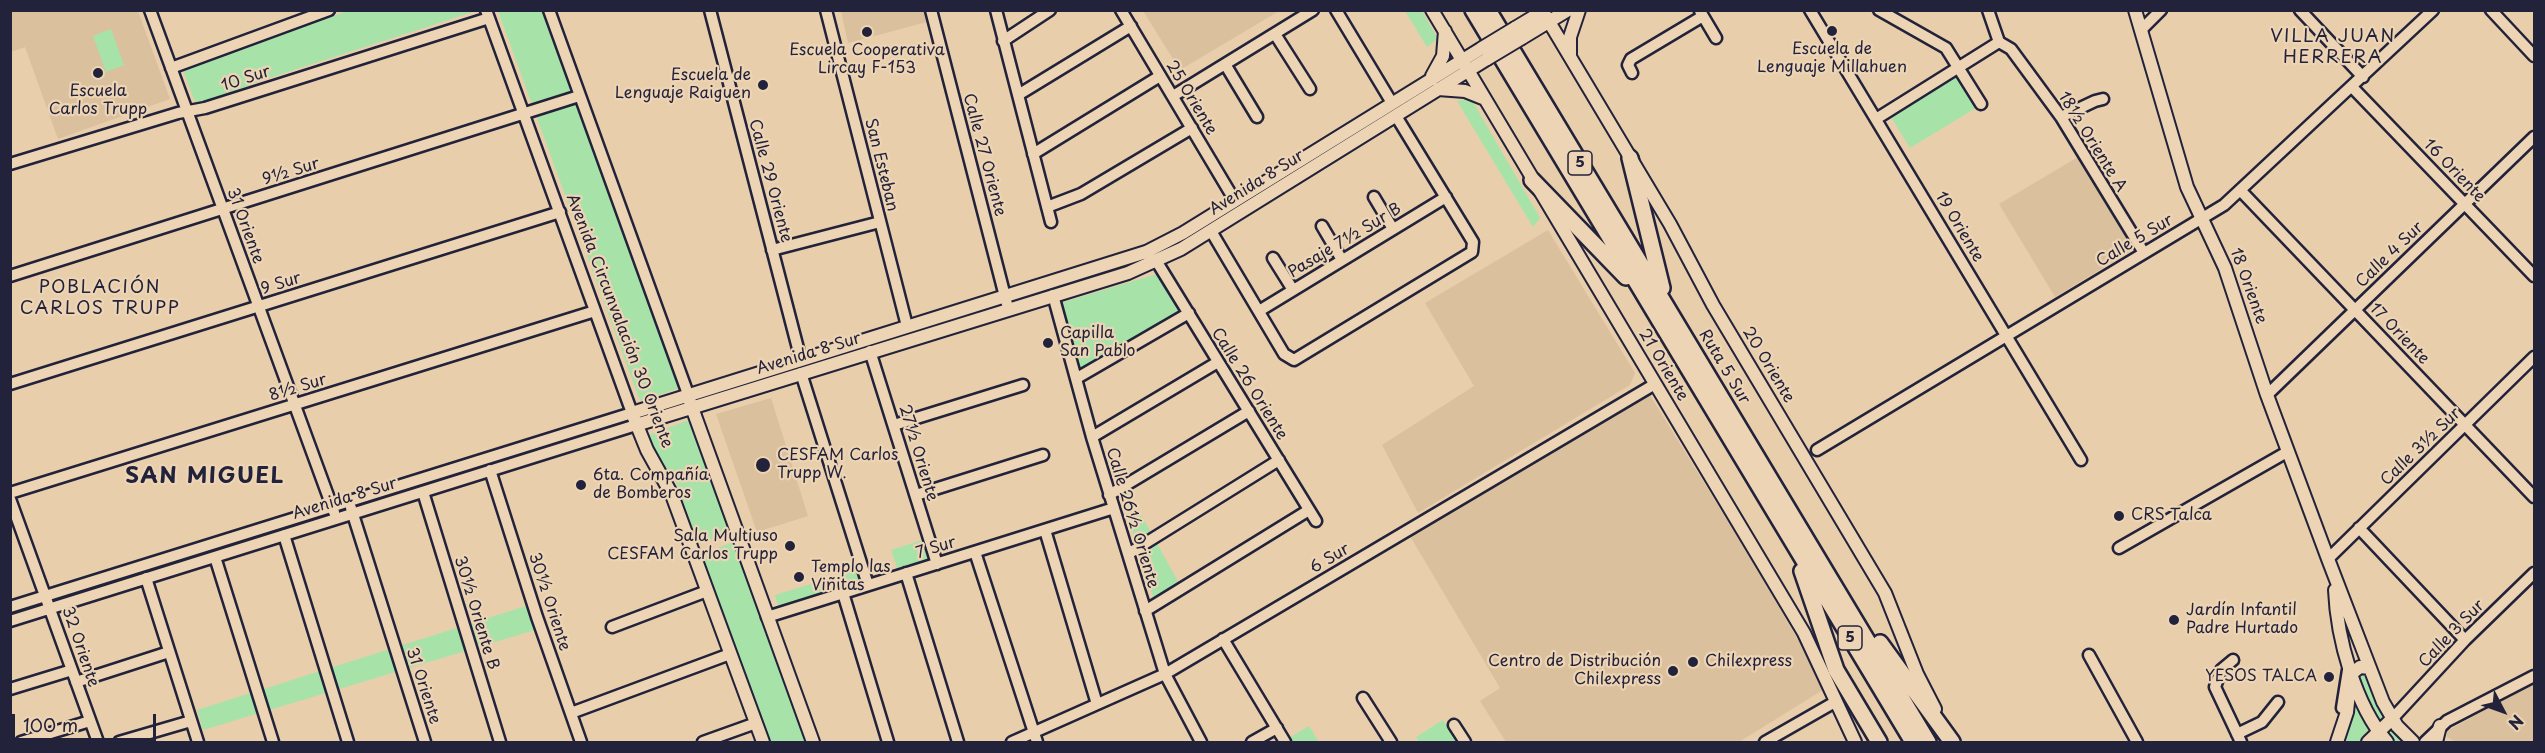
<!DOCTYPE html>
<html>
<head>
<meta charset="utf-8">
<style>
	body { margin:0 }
	#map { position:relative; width:2545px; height:753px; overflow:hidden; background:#e8ceab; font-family:"Playpen Sans",sans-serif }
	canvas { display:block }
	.frame { position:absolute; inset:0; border:12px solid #22223b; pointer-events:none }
	.north { position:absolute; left:2473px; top:681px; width:60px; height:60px; -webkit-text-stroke:4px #edd4b4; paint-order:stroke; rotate:131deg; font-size:16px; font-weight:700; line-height:24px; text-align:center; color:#22223b }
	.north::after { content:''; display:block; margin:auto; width:21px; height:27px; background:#22223b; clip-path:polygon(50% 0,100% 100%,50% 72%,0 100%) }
	.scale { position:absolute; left:12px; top:714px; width:144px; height:27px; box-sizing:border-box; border:3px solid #22223b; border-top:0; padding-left:8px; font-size:18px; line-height:21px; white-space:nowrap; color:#22223b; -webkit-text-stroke:4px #edd4b4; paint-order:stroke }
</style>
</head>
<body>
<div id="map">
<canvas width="2545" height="753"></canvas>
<div class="frame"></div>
<div class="north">N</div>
<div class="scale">100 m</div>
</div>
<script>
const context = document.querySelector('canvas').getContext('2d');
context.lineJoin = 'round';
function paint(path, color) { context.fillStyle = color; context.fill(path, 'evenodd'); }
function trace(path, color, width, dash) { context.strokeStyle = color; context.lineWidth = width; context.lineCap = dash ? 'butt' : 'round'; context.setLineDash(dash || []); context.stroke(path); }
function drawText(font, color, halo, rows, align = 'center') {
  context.font = font + ' "Playpen Sans",sans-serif'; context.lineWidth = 4.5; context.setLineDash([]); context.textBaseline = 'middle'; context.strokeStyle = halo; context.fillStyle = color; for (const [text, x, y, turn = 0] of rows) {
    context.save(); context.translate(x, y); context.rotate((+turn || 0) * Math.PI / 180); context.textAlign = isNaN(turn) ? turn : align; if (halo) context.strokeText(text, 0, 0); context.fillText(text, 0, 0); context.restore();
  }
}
paint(new Path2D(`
	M10,11H138L170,99L58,139L25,47L11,52Z
	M841,11H924L927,22L848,43Z
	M1143,11H1279L1180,70Z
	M2078,157L2134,249L2055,297L1999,204Z
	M1548,230L1635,373L1630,385L1418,513L1382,445L1474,386L1425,303Z
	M1648,392L1742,544L1826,688L1739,742H1506L1480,701L1500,688L1410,536Z
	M771,398L808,516L757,532L716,414Z
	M2534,683V742H2456L2447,737V731Z`), '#dac09c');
paint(new Path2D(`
	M479,10L266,79L199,105L198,101L195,102L183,70L347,11Z
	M498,11H543L680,388L640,401Z
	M1405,11H1422L1438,39L1427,47Z
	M111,29L124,65L106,72L93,36Z
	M1960,73L1979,106L1910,148L1891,117Z
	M1464,100L1473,102L1540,218L1533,227L1457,101Z
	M1157,274L1180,315L1081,371L1060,303Z
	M689,420L730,533L699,544L676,483L646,436Z
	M1128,491L1180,585L1154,600L1123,502Z
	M923,540L929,561L898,571L891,550Z
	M734,542L808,742H769L699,555Z
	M857,570L862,586L779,610L775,595Z
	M526,606L535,630L203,730L197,710Z
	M2363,671L2383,716L2404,742H2340L2352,682Z
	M1443,720L1457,742H1420L1416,737Z
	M1309,726L1319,742H1292L1289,738Z`), '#a7e3a9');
const minor = new Path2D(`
	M150,10L334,512
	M549,10L688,394
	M710,10L801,360
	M826,10L907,326
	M931,10L1008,308
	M996,10L1051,222
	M1121,10L1235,201
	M1336,10L1392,103
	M1810,10L2081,460
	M1879,10L1946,48L1981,104
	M1988,10L1999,42L2011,49L2061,117L2144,253
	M2300,10L2363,77
	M2491,10L2534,56
	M1700,11L1716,38
	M2141,30L2161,10
	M1275,34L1310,89
	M1003,41L1050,10
	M1225,64L1257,117
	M171,68L329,10
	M1632,73L1628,65L1631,59L1703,16
	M2352,87L2534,276
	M1018,95L1131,26
	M1173,96L1313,10
	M2061,117L2095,101L2103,99
	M1876,119L1999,42
	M1033,154L1160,76
	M10,164L178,113L205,108L489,18
	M2241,191L2534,497
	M1374,197L1393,229
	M1047,207L1081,194L1192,128
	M1322,226L1342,260
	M1211,231L1284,354L1294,360L1472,252L1473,242L1396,116
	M772,250L880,222
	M1273,258L1293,290
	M1157,262L1316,521
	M10,276L579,96
	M1053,295L1092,437L1165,674L1201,742
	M1259,311L1446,197
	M870,351L937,564
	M801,373L868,585
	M1077,378L1189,313
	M10,384L560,212
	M2267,395L2534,137
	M894,425L1023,385
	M1092,437L1218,362
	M1817,450L2224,205L2433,10
	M490,470L537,617L581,742
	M423,492L500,742
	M10,493L595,311
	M916,495L1043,455
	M1109,495L1249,411
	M10,499L98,742
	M351,508L425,742
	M2359,528L2465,640
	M1045,530L1097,704
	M284,535L348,742
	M2119,548L2287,452
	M975,552L1037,742
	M1128,554L1279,460
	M215,557L273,742
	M2328,559L2534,357
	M906,573L958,742
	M146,578L198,742
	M843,593L888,742
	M10,607L632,413L486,10
	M1145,611L1309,510
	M767,617L1114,508
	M10,621L636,425
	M612,627L707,591
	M1223,639L1285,742
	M2089,655L2137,742
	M2233,660L2221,670L2215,687L2241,742
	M76,682L169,652
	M10,689L72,670
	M1363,698L1391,742
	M2342,708L2348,670
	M571,713L730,654
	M2392,719L2465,640L2534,573
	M1454,725L1465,742
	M2237,734L2262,722L2278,702
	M21,742L90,721
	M119,742L191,721
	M703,742L756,723
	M1012,742L1165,674L1655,384
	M1252,742L1277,728
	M1765,742L1835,702
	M2425,742L2447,721L2534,676`);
const major = new Path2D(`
	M1432,10L1804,633L1855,742
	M1542,10L1670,224L1713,305L1885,593L1917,674L1935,709
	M2135,10L2187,187L2225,268L2267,395L2328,559L2383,702L2397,726L2413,742
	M1515,28L1545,10
	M1522,38L1568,10
	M1570,56V37L1579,10
	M1432,76L1443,56L1445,31
	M1438,89L1465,91L1485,99
	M690,402L813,742
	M636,425L1128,273L1181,249L1487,59
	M2335,590C2337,638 2355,705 2387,742
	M763,742L672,495L647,450L632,413L1146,252L1183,233L1482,48
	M2337,742L2347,712L2351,674L2360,667L2370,668
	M2368,742L2392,719
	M2436,742L2440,726`);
const highway = new Path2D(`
	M1473,10L1913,742
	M1488,10L1928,742
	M1630,158L1662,288
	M1532,180L1626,277
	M1802,571L1836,670L1879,742
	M1880,643L1952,742`);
trace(minor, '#22223b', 15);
trace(major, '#22223b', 16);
trace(highway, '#22223b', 20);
trace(minor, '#edd4b4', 10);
trace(major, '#edd4b4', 12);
trace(highway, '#edd4b4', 15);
const majorBridge = new Path2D(`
	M1482,48L1515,28
	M1487,59L1522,38`);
trace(majorBridge, '#22223b', 16, []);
trace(majorBridge, '#edd4b4', 12);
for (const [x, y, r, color] of [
	[1832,31,6,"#22223b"],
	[867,32,6,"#22223b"],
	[98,73,6,"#22223b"],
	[763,85,6,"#22223b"],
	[1048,343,6,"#22223b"],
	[763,465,8,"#22223b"],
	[581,485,6,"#22223b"],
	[2119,516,6,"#22223b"],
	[790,546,6,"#22223b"],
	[799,577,6,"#22223b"],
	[2174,620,6,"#22223b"],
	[1693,662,6,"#22223b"],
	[1673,671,6,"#22223b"],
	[2329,677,6,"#22223b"]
]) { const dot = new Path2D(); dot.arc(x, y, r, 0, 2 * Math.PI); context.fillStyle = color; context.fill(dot); trace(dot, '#edd4b4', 2); }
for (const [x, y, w] of [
	[1580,163,24],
	[1850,638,24]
]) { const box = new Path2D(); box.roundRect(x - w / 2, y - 12, w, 24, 4.5); context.fillStyle = '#edd4b4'; context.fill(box); trace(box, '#22223b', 1.5); }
drawText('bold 15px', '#22223b', null, [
	["5",1580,163],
	["5",1850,638]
]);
drawText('16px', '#22223b', '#edd4b4', [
	["Escuela de",1832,50,"center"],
	["Lenguaje Millahuen",1832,68,"center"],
	["Escuela Cooperativa",867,51,"center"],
	["Lircay F-153",867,69,"center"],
	["Escuela de",751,76,"right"],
	["Lenguaje Raiguen",751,94,"right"],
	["Escuela",98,92,"center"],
	["Carlos Trupp",98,110,"center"],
	["Capilla",1060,334],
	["San Pablo",1060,352],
	["CESFAM Carlos",777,456],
	["Trupp W.",777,474],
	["6ta. Compañía",593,476],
	["de Bomberos",593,494],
	["CRS Talca",2131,516],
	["Sala Multiuso",778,537,"right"],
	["CESFAM Carlos Trupp",778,555,"right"],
	["Templo las",811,568],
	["Viñitas",811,586],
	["Jardín Infantil",2186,611],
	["Padre Hurtado",2186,629],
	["Centro de Distribución",1661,662,"right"],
	["Chilexpress",1661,680,"right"],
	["Chilexpress",1705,662],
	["YESOS TALCA",2317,677,"right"]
], 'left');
drawText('16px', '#22223b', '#edd4b4', [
	["10 Sur",246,79,-18],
	["25 Oriente",1191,98,59],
	["18½ Oriente A",2092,142,58],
	["Calle 27 Oriente",984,155,75],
	["San Esteban",881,165,76],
	["16 Oriente",2454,171,46],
	["9½ Sur",291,172,-17],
	["Calle 29 Oriente",770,181,75],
	["Avenida 8 Sur",1257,183,-32],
	["31 Oriente",245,226,70],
	["19 Oriente",1959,227,59],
	["Pasaje 7½ Sur B",1345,241,-31],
	["Calle 5 Sur",2135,241,-31],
	["Calle 4 Sur",2390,255,-44],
	["9 Sur",281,284,-17],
	["18 Oriente",2248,286,70],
	["Avenida Circunvalación 30 Oriente",619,321,69],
	["17 Oriente",2399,334,46],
	["Avenida 8 Sur",809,354,-17],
	["21 Oriente",1663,365,59],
	["20 Oriente",1768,365,59],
	["Ruta 5 Sur",1724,367,59],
	["Calle 26 Oriente",1249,384,58],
	["8½ Sur",298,388,-17],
	["Calle 3½ Sur",2421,447,-44],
	["27½ Oriente",918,453,73],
	["Avenida 8 Sur",345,499,-17],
	["Calle 26½ Oriente",1132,518,73],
	["7 Sur",936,548,-17],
	["6 Sur",1330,559,-31],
	["30½ Oriente",549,602,72],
	["30½ Oriente B",476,613,73],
	["Calle 3 Sur",2452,634,-46],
	["32 Oriente",80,647,71],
	["31 Oriente",423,686,72]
]);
context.letterSpacing = '1.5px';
drawText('18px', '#22223b', '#edd4b4', [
	["VILLA JUAN",2333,37],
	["HERRERA",2333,58],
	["POBLACIÓN",100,288],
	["CARLOS TRUPP",100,309]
]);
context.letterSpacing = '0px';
context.letterSpacing = '1.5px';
drawText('bold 22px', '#22223b', '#edd4b4', [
	["SAN MIGUEL",205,477]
]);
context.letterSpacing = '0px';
</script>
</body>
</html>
